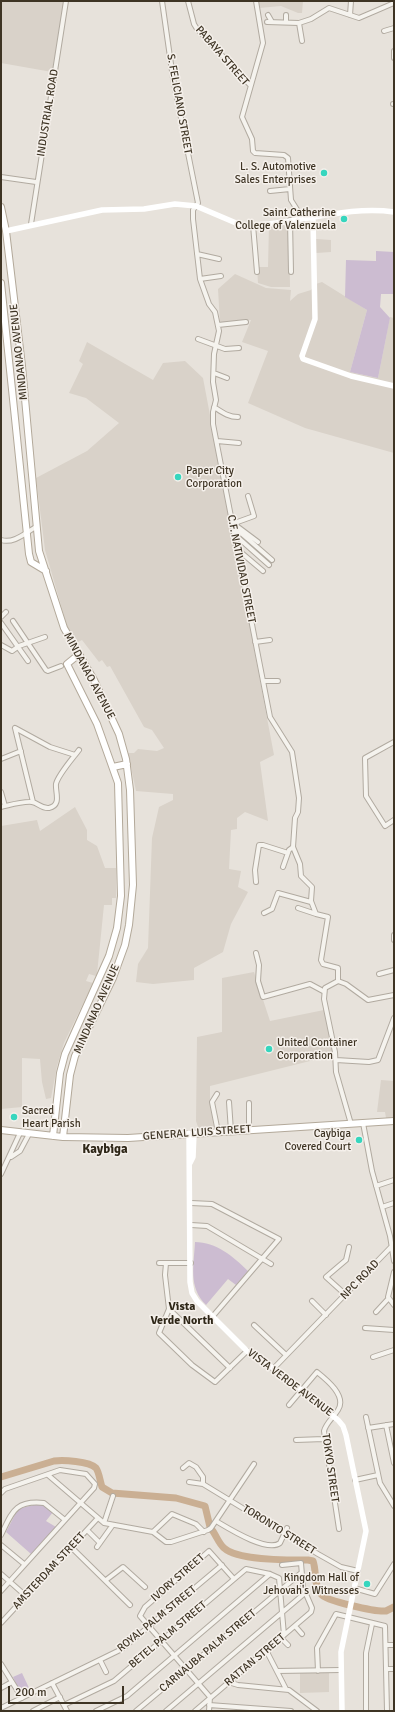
<!DOCTYPE html>
<html>
<head>
<meta charset="utf-8">
<style>
	body { margin:0 }
	#map { position:relative; width:395px; height:1712px; overflow:hidden; background:#e7e2db; font-family:Signika,sans-serif }
	canvas { display:block }
	.frame { position:absolute; inset:0; border:2px solid #3e3424; pointer-events:none }
	.scale { position:absolute; left:8px; top:1686px; width:116px; height:18px; box-sizing:border-box; border:2px solid #3e3424; border-top:0; padding-left:5px; font-size:12px; line-height:14px; white-space:nowrap; color:#3e3424; -webkit-text-stroke:3px #f5f0eb; paint-order:stroke }
</style>
</head>
<body>
<div id="map">
<canvas width="395" height="1712"></canvas>
<div class="frame"></div>
<div class="scale">200 m</div>
</div>
<script>
const context = document.querySelector('canvas').getContext('2d');
context.lineJoin = 'round';
function paint(path, color) { context.fillStyle = color; context.fill(path, 'evenodd'); }
function trace(path, color, width, dash) { context.strokeStyle = color; context.lineWidth = width; context.lineCap = dash ? 'butt' : 'round'; context.setLineDash(dash || []); context.stroke(path); }
function drawText(font, color, halo, rows, align = 'center') {
  context.font = font + ' Signika,sans-serif'; context.lineWidth = 3; context.setLineDash([]); context.textBaseline = 'middle'; context.strokeStyle = halo; context.fillStyle = color; for (const [text, x, y, turn = 0] of rows) {
    context.save(); context.translate(x, y); context.rotate((+turn || 0) * Math.PI / 180); context.textAlign = isNaN(turn) ? turn : align; if (halo) context.strokeText(text, 0, 0); context.fillText(text, 0, 0); context.restore();
  }
}
paint(new Path2D(`
	M1,1H64L52,72L1,63Z
	M258,1H303L302,13H298L281,6L259,8Z
	M289,223L290,287H271L258,283L257,267H268L269,225Z
	M316,239L331,240V252L316,253Z
	M235,274L266,288L291,290L290,301L298,294L311,290L316,284L322,282L367,310L350,372L378,378L390,317L394,318V453L305,428L248,403L268,351L242,342L251,320L220,323L218,289Z
	M87,342L153,380L163,363L185,361L203,378L274,755L260,762L268,821L245,812L237,818V829L231,830L229,869L241,871L238,887L248,892L231,924L223,952L194,968V980L153,984L136,982L138,964L148,948L152,838L159,807L173,800V794L136,791L128,753H134L138,749L157,751L164,748L152,730L144,727L110,666L107,667L102,660L99,662L82,640L76,643L67,626L45,550L36,478L87,451L119,423L86,398L69,393L83,364L79,361Z
	M75,807L87,830V840L97,846L105,868H116V898H112V905H104L97,974L96,976L89,974L86,981L93,983L64,1043L57,1066L51,1098L46,1099L42,1082L40,1059L22,1058V1107L1,1109V826L37,820L40,831Z
	M254,972L270,1021L324,1010L334,1055L210,1086V1104L215,1130H199L196,1121L197,1037L222,1032V978Z
	M381,1080L394,1081V1118H386L385,1112H377Z
	M300,1672H329V1692L300,1693Z`), '#d9d2c9');
paint(new Path2D(`
	M376,251L394,252V294H381L380,307L390,318L378,378L350,372L367,310L345,297L346,260L376,261Z
	M195,1242C216,1242 233,1256 248,1271L236,1285L228,1279L206,1305C188,1287 194,1265 195,1242Z
	M41,1503L53,1512L46,1521L56,1527L31,1554L6,1532L18,1509Z
	M22,1673L29,1688L20,1692L13,1677Z`), '#ccbcd1');
trace(new Path2D(`
	M1,1477L54,1461C63,1460 89,1461 96,1468C99,1472 100,1481 102,1487L112,1493L176,1498L205,1506L210,1527
	M212,1530C216,1535 219,1544 224,1548C238,1561 289,1560 308,1560L313,1561C317,1572 313,1584 321,1594C325,1601 376,1612 386,1611C388,1610 392,1608 394,1607`), '#caaf93', 7);
const street = new Path2D(`
	M162,1L173,78L198,203L193,210V219L200,279L209,304L215,312L219,331L214,354L213,382L216,400L213,412V424L270,717L292,752L299,798L298,812L295,818L293,847L300,864L301,876L312,887L311,901L316,914L328,917L321,960L323,964L338,968V981
	M188,1L194,24L197,29L250,85
	M256,1L263,43L242,117L252,139L253,151L255,153L284,155L288,158L291,200L303,219
	M268,15L272,22
	M350,15L351,1
	M267,22L299,23L311,19L329,8L359,18L394,3
	M286,22V15
	M299,23L302,41
	M384,31L394,28
	M394,58V51
	M393,104H394
	M1,177L36,182
	M270,191L290,189
	M290,220L291,272
	M31,224L66,1
	M253,225L257,272
	M197,254L219,259
	M200,279L221,276
	M218,325L246,322
	M198,339L225,349L239,348
	M214,373L227,378
	M214,407C222,412 228,417 238,417
	M217,441L239,443
	M232,524L254,516L248,496
	M234,524L258,542
	M233,530L241,533L272,560
	M234,534L269,565
	M1,540C14,544 25,533 36,527
	M237,549L263,571
	M1,617L6,612
	M13,621L46,670L48,671L61,666
	M1,623L28,661
	M255,642L270,640
	M1,645L12,651L19,646L45,637
	M263,681H278
	M15,728L33,802
	M15,728L50,747L75,755
	M394,742L365,758L366,796L385,826L394,820
	M1,759L21,751
	M1,792L5,806
	M1,807C10,805 23,801 32,802C38,803 42,809 49,808C62,805 55,792 56,784C58,775 73,758 79,750
	M283,867L289,850L293,847
	M256,882L255,870L259,845H263L288,853
	M298,908L316,914
	M264,913L272,909L278,893L311,902
	M394,935V940
	M256,953L259,965L258,981L263,997L310,984L323,991
	M379,974L394,970
	M338,981L325,988L324,999L335,1052L336,1072L351,1124
	M338,981L346,984L368,1000L394,995
	M336,1060L369,1062L378,1060L394,1018
	M217,1094L212,1102L218,1132
	M229,1102L231,1131
	M363,1123L372,1171L390,1236L394,1261
	M249,1130V1103
	M11,1157L20,1151L29,1134
	M1,1174L20,1133
	M376,1186L394,1180
	M191,1203L212,1204L279,1239L213,1316
	M382,1207L394,1203
	M191,1225L207,1226L271,1264
	M159,1263H191
	M166,1263L165,1275L169,1309L230,1368
	M394,1272L388,1297L394,1305
	M346,1295L326,1277L346,1260L349,1247
	M312,1301L326,1315
	M169,1309L159,1333L192,1365L215,1382L247,1351
	M376,1312L388,1299
	M254,1325L286,1355
	M365,1328L394,1330
	M373,1357L394,1350
	M273,1369L392,1246
	M289,1405L317,1372C327,1380 347,1396 338,1410C333,1418 326,1423 324,1431L339,1529
	M366,1417L380,1483L394,1506
	M386,1425L394,1463
	M368,1428L394,1424
	M296,1440L324,1439
	M183,1468L189,1463L196,1467L203,1477V1484
	M48,1475L104,1523L153,1532L166,1542H171L208,1530L211,1528L254,1464
	M355,1480L378,1475
	M189,1482L203,1484
	M203,1484L318,1554L341,1567L358,1571
	M1,1493L5,1489L60,1470L86,1474L95,1484L94,1488L1,1591
	M216,1521C228,1528 267,1553 280,1543L287,1528
	M104,1523L113,1496
	M87,1530L100,1543
	M153,1532L172,1514L196,1524L204,1532
	M1,1535C12,1513 14,1500 44,1503L65,1520
	M1,1545L24,1564
	M70,1546L130,1605
	M97,1547L112,1526
	M1,1574L26,1596
	M106,1580L123,1567L145,1587
	M354,1588L375,1594L394,1564
	M1,1623L97,1519
	M295,1626L302,1634
	M281,1638L288,1645
	M387,1645H394
	M266,1650L286,1689
	M100,1660L106,1672
	M1,1664L22,1698
	M387,1669H394
	M277,1671L341,1670
	M318,1671L317,1648L336,1614L385,1626L387,1711
	M228,1682L238,1685L289,1690L317,1711
	M52,1683L67,1711
	M1,1688L12,1682
	M64,1705L114,1681L246,1569L270,1574L279,1578L284,1635
	M209,1705L291,1711
	M1,1708L122,1649L222,1565
	M33,1711L60,1697
	M96,1711L127,1696L270,1574
	M136,1711L301,1573
	M166,1711L305,1593
	M195,1711L311,1612L312,1608L303,1587L301,1563L282,1565
	M209,1711L210,1697L140,1616L145,1607L209,1551L234,1579
	M366,1711V1653L372,1624`);
const primary = new Path2D(`
	M1,207L6,231L22,366L39,551L64,628L94,680L119,734L126,759L130,790L133,885L129,925L125,945L113,978L75,1056L70,1075L63,1137
	M1,283L29,554L31,562L46,571
	M113,767L127,764
	M1,1130L63,1137L128,1138L394,1121
	M53,1136L60,1073L65,1054L109,956L117,928L121,896L118,783L97,724L67,664L78,655`);
trace(street, '#b1aaa0', 6);
trace(primary, '#b3a99a', 8);
trace(street, '#f5f3ee', 4);
trace(new Path2D(`
	M313,218L315,319L302,356L303,359L351,376L394,386
	M6,231L102,210L144,209L175,204L196,206L236,223L243,225C294,226 343,205 394,212
	M189,1133L190,1282L192,1293L197,1301L247,1351L282,1374L338,1420L343,1426L346,1435L366,1531L341,1652L342,1711
	M190,1163L193,1157L194,1133`), '#fff', 5.5);
trace(primary, '#fff', 6);
for (const [x, y, r, color] of [
	[324,173,4,"#36d6be"],
	[344,219,4,"#36d6be"],
	[178,477,4,"#36d6be"],
	[269,1049,4,"#36d6be"],
	[14,1117,4,"#36d6be"],
	[359,1140,4,"#36d6be"],
	[367,1584,4,"#36d6be"]
]) { const dot = new Path2D(); dot.arc(x, y, r, 0, 2 * Math.PI); context.fillStyle = color; context.fill(dot); trace(dot, '#f5f0eb', 1.5); }
drawText('11px', '#3e3424', '#f5f0eb', [
	["PABAYA STREET",222,56,49],
	["S. FELICIANO STREET",179,104,80],
	["INDUSTRIAL ROAD",48,113,-81],
	["MINDANAO AVENUE",19,352,-96],
	["C.F. NATIVIDAD STREET",241,569,79],
	["MINDANAO AVENUE",89,676,62],
	["MINDANAO AVENUE",97,1009,-66],
	["GENERAL LUIS STREET",197,1133,-4],
	["NPC ROAD",360,1280,-46],
	["VISTA VERDE AVENUE",290,1383,37],
	["TOKYO STREET",330,1468,82],
	["TORONTO STREET",279,1530,32],
	["AMSTERDAM STREET",49,1571,-47],
	["IVORY STREET",178,1578,-41],
	["ROYAL PALM STREET",157,1619,-39],
	["BETEL PALM STREET",168,1635,-40],
	["CARNAUBA PALM STREET",208,1651,-40],
	["RATTAN STREET",255,1660,-40]
]);
drawText('11px', '#3e3424', '#f5f0eb', [
	["L. S. Automotive",316,167],
	["Sales Enterprises",316,180],
	["Saint Catherine",336,213],
	["College of Valenzuela",336,226],
	["Paper City",186,471,"left"],
	["Corporation",186,484,"left"],
	["United Container",277,1043,"left"],
	["Corporation",277,1056,"left"],
	["Sacred",22,1111,"left"],
	["Heart Parish",22,1124,"left"],
	["Caybiga",351,1134],
	["Covered Court",351,1147],
	["Kingdom Hall of",359,1578],
	["Jehovah's Witnesses",359,1591]
], 'right');
drawText('bold 12px', '#2e2617', '#f5f0eb', [
	["Vista",182,1307],
	["Verde North",182,1321]
]);
drawText('bold 13px', '#2e2617', '#f5f0eb', [
	["Kaybiga",105,1150]
]);
</script>
</body>
</html>
